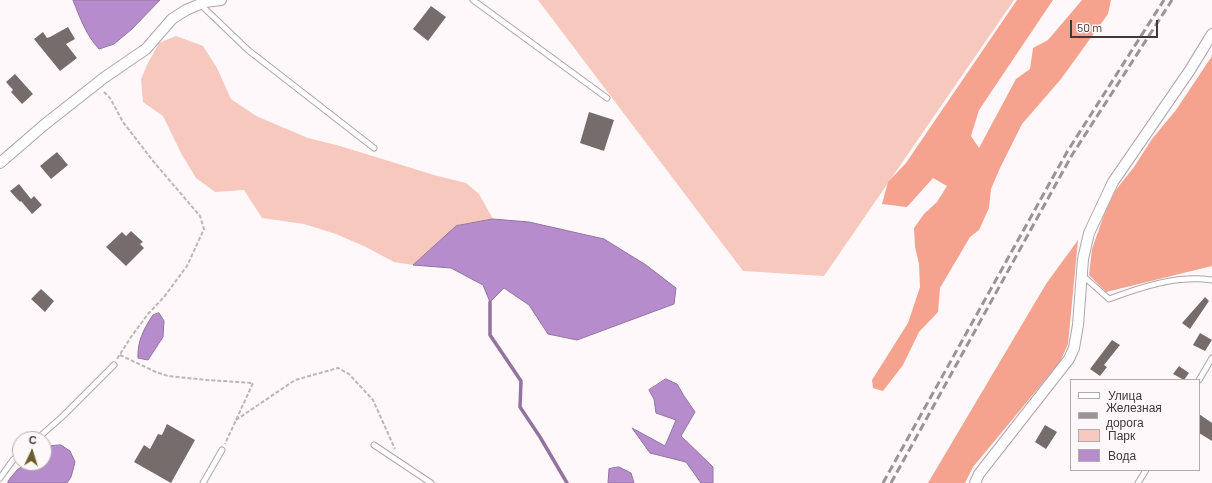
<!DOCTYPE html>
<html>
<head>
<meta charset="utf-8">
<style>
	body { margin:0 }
	#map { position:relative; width:1212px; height:483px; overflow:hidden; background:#fff8fa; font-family:Barlow,sans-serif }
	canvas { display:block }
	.legend { position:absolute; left:1070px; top:379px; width:130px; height:92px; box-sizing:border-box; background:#fff8fa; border:1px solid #b2acae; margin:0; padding:5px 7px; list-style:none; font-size:12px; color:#3e3a3b }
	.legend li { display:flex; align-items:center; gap:8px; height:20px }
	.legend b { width:20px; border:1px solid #b2acae }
	.north { position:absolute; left:12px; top:431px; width:40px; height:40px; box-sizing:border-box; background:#fff8fa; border:1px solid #b2acae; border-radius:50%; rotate:4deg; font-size:11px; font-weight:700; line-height:16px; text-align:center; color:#3e3a3b }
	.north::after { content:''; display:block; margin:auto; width:14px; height:18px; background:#6c5d2a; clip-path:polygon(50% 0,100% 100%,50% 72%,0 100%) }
	.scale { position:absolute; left:1070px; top:20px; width:88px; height:18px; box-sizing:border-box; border:2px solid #3e3a3b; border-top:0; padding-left:5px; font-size:12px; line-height:14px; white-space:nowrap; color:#3e3a3b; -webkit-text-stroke:3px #fff8fa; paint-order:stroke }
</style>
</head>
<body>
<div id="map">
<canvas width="1212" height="483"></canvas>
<ul class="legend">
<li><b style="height:5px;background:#fff"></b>Улица</li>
<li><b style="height:5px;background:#9a9496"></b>Железная дорога</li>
<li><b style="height:11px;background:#f7c8bd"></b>Парк</li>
<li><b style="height:11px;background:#b78ccc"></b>Вода</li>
</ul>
<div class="north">С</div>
<div class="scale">50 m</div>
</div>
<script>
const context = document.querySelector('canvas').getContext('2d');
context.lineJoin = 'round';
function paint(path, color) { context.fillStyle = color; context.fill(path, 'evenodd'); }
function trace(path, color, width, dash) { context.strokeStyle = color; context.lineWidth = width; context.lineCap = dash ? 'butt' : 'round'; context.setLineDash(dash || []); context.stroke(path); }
paint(new Path2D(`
	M538,0H1014L824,276L743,271Z
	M176,36L203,46L217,68L231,99L256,116L308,138L340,146L434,175L466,183L479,194L493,219L456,226L413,265L394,262L366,247L336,234L304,224L262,218L244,190L215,192L196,178L182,155L163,116L143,102L141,79L148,63L159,43Z`), '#f7c8bd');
paint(new Path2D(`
	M1017,0H1053L979,110L971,136L979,148L1016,79L1030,69L1033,48L1048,40L1082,0H1111L1108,14L1061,79L1022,124L1000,168L991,189L989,208L979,230L970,237L940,288L938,312L919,332L903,365L883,391L873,388L872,380L908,323L920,287L919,264L915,247L914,228L924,214L937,202L947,186L933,178L907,207L882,204L888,182L906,163Z
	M1212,56V266L1106,292L1089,275L1092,249L1104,215L1115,191L1134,167L1152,139L1176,110Z
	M1078,240L1068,344L1060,362L973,467L965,483H928L1046,284Z`), '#f5a28f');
const water = new Path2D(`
	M73,0H160L132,29L114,44L99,49C86,35 80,18 73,0Z
	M493,219L529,222L604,239L646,265L676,288L674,304L577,340L548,334L529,305L504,288L490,302L483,285L451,268L413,265L456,226Z
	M159,313L164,321L163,337L148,360L138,358C137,342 144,328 153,315Z
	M666,379L677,384L684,396L695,412L681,436L713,467V483H701L686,462L650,453L632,428L665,446L676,420L656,413L654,399L649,390Z
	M61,445L70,451L75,462L71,477L67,483H8V481L17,470L27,463H44V450L50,446Z
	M619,467L631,473L634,483H608L609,469Z`);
paint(water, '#b78ccc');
trace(water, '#9373a0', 1);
trace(new Path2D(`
	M490,302V335L521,381L520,407L540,437L567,483`), '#9373a0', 3.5);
paint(new Path2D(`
	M431,6L446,17L428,41L413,29Z
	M68,27L75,39L66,44L77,58L60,71L34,39L43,32L47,38L50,37Z
	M15,74L33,94L22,104L11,92L13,90L6,82Z
	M589,112L614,120L604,151L580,143Z
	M57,152L68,165L51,179L40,166Z
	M19,184L31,199L34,196L42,205L32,214L21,201L20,202L10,191Z
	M131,231L143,242L140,244L144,248L126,266L106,247L122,232L126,236Z
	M41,289L54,301L45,312L31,299Z
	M1205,297L1209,301L1190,329L1182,323Z
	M1200,333L1212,340L1205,351L1193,345Z
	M1112,340L1120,345L1104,365L1107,367L1100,376L1090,369Z
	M1179,366L1189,373L1184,380L1173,374Z
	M1199,414L1212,423V441L1199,433Z
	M167,424L195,440L171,483L134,462L144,445L150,449L158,434L162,435Z
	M1045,425L1057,432L1046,449L1035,442Z`), '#766c6c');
const lane = new Path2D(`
	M473,0L607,98
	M200,4L248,50L374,148
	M1082,275L1109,299C1141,287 1177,275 1212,280
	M1199,380L1212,358
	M37,439L63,416L114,365
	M374,445L431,483
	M0,478L13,460L20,454
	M203,483L222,450
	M1138,483L1146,470`);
const street = new Path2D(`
	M0,163L44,125L105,77L146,49L172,19L186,10L205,2L221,0
	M975,483L979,474L1069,359L1074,348L1078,325L1083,259L1089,233L1113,182L1190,70L1212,34`);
trace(lane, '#b0a5a9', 7);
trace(street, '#b0a5a9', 12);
trace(new Path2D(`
	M104,92L110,98L123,122L153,161L200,216L204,229L187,266L164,297L148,314L131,337L117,359
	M120,355L156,372L168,376L207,380L253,383L225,444
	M236,420L295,380L338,368L349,374L373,400L395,449`), '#bcb6b8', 2, [4, 2]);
trace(lane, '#fff', 5);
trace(street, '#fff', 10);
trace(new Path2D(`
	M883,483L1067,152L1164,0
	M891,483L1072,155L1172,0`), '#9a9496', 3, [8, 4]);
</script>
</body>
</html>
